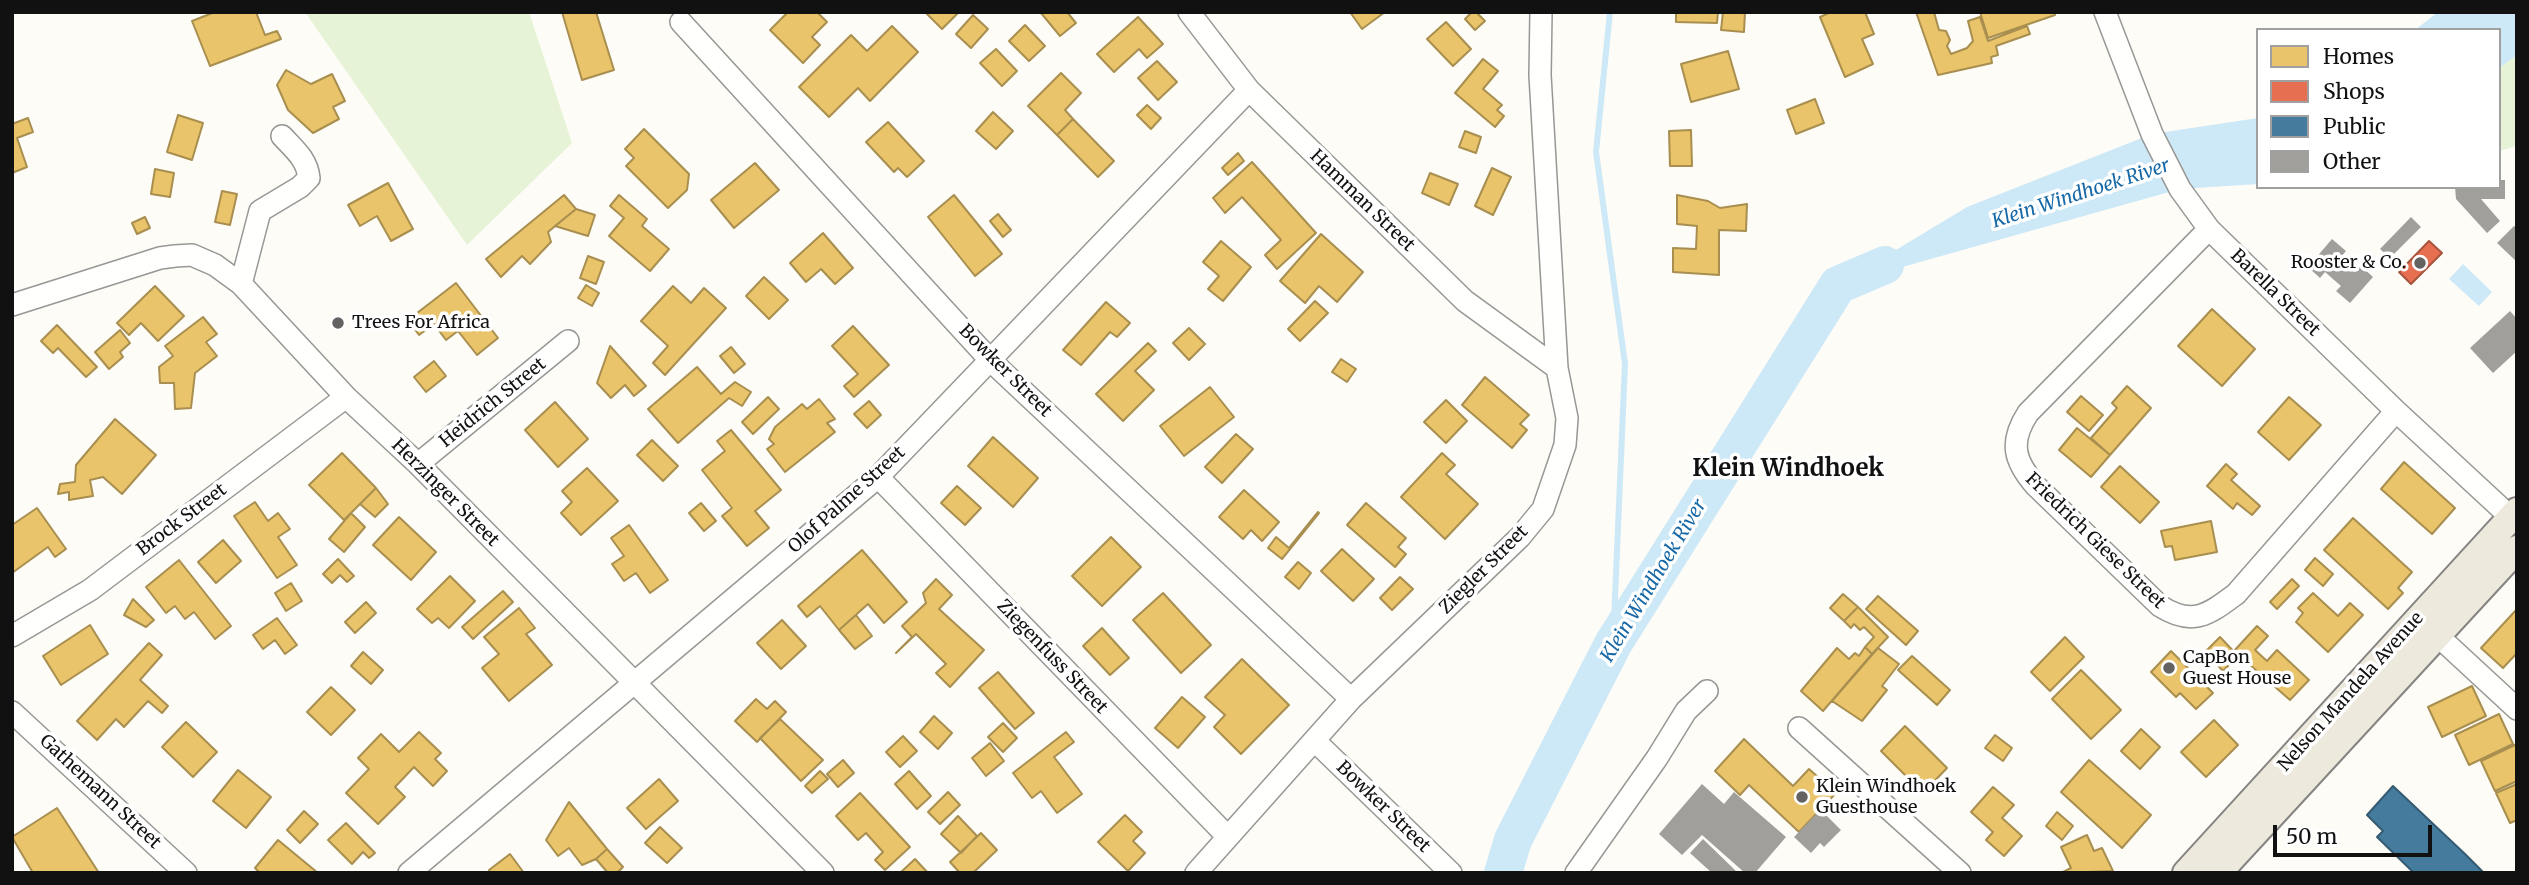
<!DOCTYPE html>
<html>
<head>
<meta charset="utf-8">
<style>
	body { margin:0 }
	#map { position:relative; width:2529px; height:885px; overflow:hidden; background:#fdfcf7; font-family:Merriweather,serif }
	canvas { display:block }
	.frame { position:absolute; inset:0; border:14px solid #111; pointer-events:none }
	.legend { position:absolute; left:2256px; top:28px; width:245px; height:161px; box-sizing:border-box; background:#fff; border:2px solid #a0a0a0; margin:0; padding:9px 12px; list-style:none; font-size:21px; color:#111 }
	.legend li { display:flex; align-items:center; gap:14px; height:35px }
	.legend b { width:35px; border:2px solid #a0a0a0 }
	.scale { position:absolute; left:2273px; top:825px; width:159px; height:32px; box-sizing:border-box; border:4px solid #111; border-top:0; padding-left:9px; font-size:21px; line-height:24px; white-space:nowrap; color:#111; -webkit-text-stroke:5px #fff; paint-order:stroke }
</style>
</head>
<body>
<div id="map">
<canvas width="2529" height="885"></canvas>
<div class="frame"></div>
<ul class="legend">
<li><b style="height:19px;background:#e9c46a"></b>Homes</li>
<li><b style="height:19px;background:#e76f51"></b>Shops</li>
<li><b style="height:19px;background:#457b9d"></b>Public</li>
<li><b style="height:19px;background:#a19f9c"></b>Other</li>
</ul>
<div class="scale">50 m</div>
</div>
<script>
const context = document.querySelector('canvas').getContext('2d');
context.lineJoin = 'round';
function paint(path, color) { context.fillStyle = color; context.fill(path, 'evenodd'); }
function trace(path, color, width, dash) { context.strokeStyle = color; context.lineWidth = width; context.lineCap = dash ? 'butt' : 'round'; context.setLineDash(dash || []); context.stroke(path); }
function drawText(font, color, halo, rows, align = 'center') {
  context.font = font + ' Merriweather,serif'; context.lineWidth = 7; context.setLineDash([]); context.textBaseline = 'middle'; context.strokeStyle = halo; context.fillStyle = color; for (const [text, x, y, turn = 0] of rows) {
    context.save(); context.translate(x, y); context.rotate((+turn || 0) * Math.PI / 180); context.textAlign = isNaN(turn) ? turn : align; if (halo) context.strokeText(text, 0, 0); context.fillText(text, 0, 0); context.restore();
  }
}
paint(new Path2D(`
	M305,12H529L572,143L467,245Z
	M2517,55V146L2499,151V68Z`), '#e7f3d7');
paint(new Path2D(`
	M2438,12H2517V55L2499,68V30H2415Z
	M2258,118V184L2180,189L1838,285L1967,207L2152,134Z
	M2463,264L2492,292L2479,306L2449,279Z`), '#cde8f7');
const homes = new Path2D(`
	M215,12H256L265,35L277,31L281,39L210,66L192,21Z
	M562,12H596L614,70L582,80Z
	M788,12H817L827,22L812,37L820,45L803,63L770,30Z
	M925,12H959L942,29Z
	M1067,12L1076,23L1060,36L1041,13Z
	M1350,12H1385L1362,29Z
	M1472,12H1476L1485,21L1475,30L1465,19Z
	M1676,12H1718L1717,23L1676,22Z
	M1723,12H1745L1744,32L1721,30Z
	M1831,12H1865L1874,34L1862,39L1873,64L1845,77L1820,17Z
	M1916,12H1934L1939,30L1946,31L1950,40L1947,46L1951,54L1967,48L1973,41L1968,21L1980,17L1988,41L2027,26L2030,34L1996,46L1998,55L1991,57L1992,63L1938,75Z
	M1980,12H2054L2055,15L1988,38Z
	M973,15L988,29L971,48L956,34Z
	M1138,17L1163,44L1147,58L1139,49L1114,72L1097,54Z
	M1446,22L1471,49L1453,66L1427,39Z
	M1025,25L1045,46L1029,61L1009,41Z
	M892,26L918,52L870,101L858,88L829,117L799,87L851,35L867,51Z
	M996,49L1017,71L1002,86L980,63Z
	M1728,51L1739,89L1691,102L1681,64Z
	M1483,59L1498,71L1483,89L1502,105L1497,110L1504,116L1495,127L1455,93Z
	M1157,61L1177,82L1158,100L1138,78Z
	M286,70L311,84L332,74L345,101L333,107L339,119L313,133L288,110L277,85Z
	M1061,73L1081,93L1065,110L1073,119L1057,135L1028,106Z
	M1815,99L1824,123L1796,134L1787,110Z
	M1147,105L1161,118L1151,129L1137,115Z
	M993,112L1013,131L996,149L976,131Z
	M178,115L203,123L192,160L167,152Z
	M28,118L33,132L17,138L27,167L12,173V124Z
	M1073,119L1114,161L1098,177L1057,135Z
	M888,122L924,161L907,177L898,168L894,172L866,142Z
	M644,129L689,174L687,190L668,208L626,166L634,158L625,149Z
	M1691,130L1692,166H1670L1669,131Z
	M1465,131L1481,137L1476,153L1459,147Z
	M1238,153L1244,161L1228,175L1222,168Z
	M1252,162L1316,233L1277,269L1265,255L1281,240L1242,197L1225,213L1213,198Z
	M755,163L779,190L734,228L711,200Z
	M1492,168L1511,177L1493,215L1475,206Z
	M155,169L174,173L170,197L151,194Z
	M1430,173L1458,184L1449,205L1422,193Z
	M388,183L413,229L391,241L377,216L360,226L348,205Z
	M222,191L237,194L230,225L215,222Z
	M564,195L576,209L548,232L551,242L530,264L522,256L501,277L486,259Z
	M619,195L647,219L642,226L669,249L650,271L609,236L624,218L610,206Z
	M954,195L1002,254L975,276L928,217Z
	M1677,195L1708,201L1720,208L1747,204L1746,231L1719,230V275L1673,272V248L1696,249L1697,226L1677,224Z
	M576,209L595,215L588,236L555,226Z
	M998,214L1011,230L1003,237L990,221Z
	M145,217L150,228L137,234L132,223Z
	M823,233L853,268L835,284L821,269L806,282L790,263Z
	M1321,234L1363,272L1337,302L1319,286L1305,303L1280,281Z
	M1221,241L1251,267L1223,301L1208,289L1219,276L1203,262Z
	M588,256L604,262L596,284L580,278Z
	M764,277L788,300L769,319L746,296Z
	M456,283L498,338L477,355L458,331L446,340L434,324L419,335L408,320Z
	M586,285L599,293L592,306L578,298Z
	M155,286L184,316L158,341L141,323L129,335L117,323Z
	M673,286L691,303L704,288L726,308L665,375L653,363L668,346L641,321Z
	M1315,301L1328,313L1300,341L1288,329Z
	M1106,302L1130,323L1117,337L1110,332L1081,365L1063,350Z
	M2212,309L2255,349L2222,386L2178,346Z
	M203,317L217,334L206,342L217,356L195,373L191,408L175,409L174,383H160L159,367L173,356L165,346Z
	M57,325L97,367L86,377L58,348L53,353L41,341Z
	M853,326L889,365L854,397L844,386L858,374L832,346Z
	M1189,328L1205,344L1189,360L1173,343Z
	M120,330L130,343L120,352L123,357L109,369L95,352Z
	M1148,343L1156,351L1135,371L1154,390L1123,421L1096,394Z
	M610,346L646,386L634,396L625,385L611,398L597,383Z
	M731,347L745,364L734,373L720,356Z
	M1341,359L1356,369L1347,382L1332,372Z
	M434,361L446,376L426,392L414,377Z
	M697,367L721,394L735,382L751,392L742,406L729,398L678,443L648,409Z
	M1485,377L1529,415L1520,424L1527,430L1512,448L1462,405Z
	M2127,386L2151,408L2110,455L2091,438L2117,408L2112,403Z
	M1210,387L1234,417L1184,456L1160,426Z
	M2081,396L2103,415L2089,431L2067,412Z
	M768,397L779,409L753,434L742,422Z
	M2289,397L2321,425L2289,460L2258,432Z
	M819,399L835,419L827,423L835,432L785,472L767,449L774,444L769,439L775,427L802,404L807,409Z
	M1446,400L1467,421L1446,443L1424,422Z
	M869,401L881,415L867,428L854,414Z
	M555,402L588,439L558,467L525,430Z
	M115,419L156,455L122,494L103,477L90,480L93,496L69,500V492L58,494L60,484L75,482L76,465Z
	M2077,428L2110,455L2091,477L2059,450Z
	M731,430L781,490L755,511L769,528L747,546L722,516L732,508L702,470L725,451L717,441Z
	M1236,434L1253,449L1222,483L1205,467Z
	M993,437L1038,478L1013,507L968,466Z
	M652,440L678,466L663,481L637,455Z
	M342,453L376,488L344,520L309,485Z
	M1442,453L1455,465L1446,474L1478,504L1445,539L1401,497Z
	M2404,462L2455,508L2432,534L2381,489Z
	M2226,464L2237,474L2231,480L2260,506L2252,515L2237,503L2233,509L2207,486Z
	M2120,466L2159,502L2140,523L2101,487Z
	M587,468L618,501L581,535L561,513L572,502L562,491Z
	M957,486L981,508L965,525L941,503Z
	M376,488L388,504L375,517L360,504Z
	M1244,490L1279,522L1262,541L1251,530L1243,539L1219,517Z
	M255,502L268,521L278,513L290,529L278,537L297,565L277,578L234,516Z
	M701,503L716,521L704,531L689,513Z
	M1366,503L1406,538L1398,547L1406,554L1395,567L1347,525Z
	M37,508L66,549L55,557L48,547L12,573V525Z
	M1318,512L1319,513L1282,559L1268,548L1276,537L1289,548Z
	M351,513L365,527L344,552L329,539Z
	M399,517L436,552L411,580L373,545Z
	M2353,518L2412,572L2398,588L2403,593L2388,609L2324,550Z
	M2211,521L2217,552L2175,560L2172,546L2165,547L2161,531Z
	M629,525L668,580L650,593L636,573L624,581L612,564L624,556L611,538Z
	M1111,537L1141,567L1102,606L1072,576Z
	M223,540L241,561L216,583L198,562Z
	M1342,549L1374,579L1353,601L1321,571Z
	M862,550L907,602L884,623L868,604L839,630L820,606L807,617L798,606Z
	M2315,558L2333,574L2323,586L2305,570Z
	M338,559L354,576L347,582L340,575L332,583L323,574Z
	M179,560L231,626L215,639L194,612L185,619L175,606L166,613L146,587Z
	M1298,562L1311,573L1299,589L1285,577Z
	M450,576L475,601L449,628L438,618L432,623L417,609Z
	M1400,577L1413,589L1392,610L1380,598Z
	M936,579L952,595L939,609L984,650L950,687L936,673L946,664L916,634L896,653L912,637L902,626L926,603L923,593Z
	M2292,579L2299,586L2277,609L2270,602Z
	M291,583L302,601L286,611L275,593Z
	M503,591L513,602L473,639L462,627Z
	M1163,593L1211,645L1181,673L1133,620Z
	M2313,593L2338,616L2350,603L2363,615L2328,652L2296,622L2303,613L2298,608Z
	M1843,594L1858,607L1844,621L1830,608Z
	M1878,596L1918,631L1906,645L1866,609Z
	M133,599L154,620L146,627L124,615Z
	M366,602L376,613L355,633L345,622Z
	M1858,607L1888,637L1872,654L1865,647L1874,637L1864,627L1860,630L1854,624L1851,628L1844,621Z
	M519,608L535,628L526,634L552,665L509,701L482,668L499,654L484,637Z
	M2517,609V653L2503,668L2481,648Z
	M856,615L872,636L855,649L839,630Z
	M277,618L297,645L285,654L275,640L263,649L253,635Z
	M782,620L806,646L781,669L757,643Z
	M90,625L108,654L61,685L43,656Z
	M2257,626L2268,636L2255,650L2267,661L2277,650L2309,680L2290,700L2234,651Z
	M1102,628L1129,658L1110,675L1083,646Z
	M2065,637L2084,657L2050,691L2031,672Z
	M2220,637L2238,656L2223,671L2205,652Z
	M149,643L162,655L140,680L168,706L162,713L148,701L124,727L116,719L97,740L77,721Z
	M1865,647L1872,654L1823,711L1801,691L1837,648L1849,659L1855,653L1859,656Z
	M1878,648L1899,664L1882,686L1887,690L1862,721L1832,701Z
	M2171,651L2213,693L2196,709L2180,693L2176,697L2151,672Z
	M363,652L383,670L371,684L351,666Z
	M1912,656L1950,690L1937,705L1898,670Z
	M1242,659L1289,705L1241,754L1214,727L1225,715L1205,697Z
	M2081,670L2121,710L2091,739L2052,699Z
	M998,672L1034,713L1015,729L979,688Z
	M2472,686L2486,716L2442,737L2428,707Z
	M331,687L355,710L331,735L307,712Z
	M1182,697L1205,717L1178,748L1155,728Z
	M756,699L767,709L775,701L786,712L757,742L735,721Z
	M2499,714L2513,744L2469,765L2455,735Z
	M934,716L952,733L938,749L920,732Z
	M780,719L823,760L801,781L760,738Z
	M2214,720L2238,745L2206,777L2181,752Z
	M186,722L217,752L193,777L162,747Z
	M1003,723L1017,738L1003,752L988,737Z
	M1905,726L1947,768L1923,793L1881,751Z
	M2141,729L2160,747L2140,769L2121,751Z
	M419,732L441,753L435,759L447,771L433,786L414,767L395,787L405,797L378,824L346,793L369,769L358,758L381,734L399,752Z
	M1066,732L1074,742L1054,757L1082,794L1057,813L1041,791L1032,798L1013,773Z
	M1995,735L2012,748L2003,761L1985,748Z
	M903,736L917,751L900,767L886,752Z
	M1744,739L1793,786L1809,769L1836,793L1799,832L1749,785L1740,795L1715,771Z
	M990,743L1004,761L986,776L972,758Z
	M2517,744V781L2495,791L2481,761Z
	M843,760L854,773L838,787L827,774Z
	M2089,760L2151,815L2122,848L2061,792Z
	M238,770L271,797L246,828L213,801Z
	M820,771L828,779L812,793L805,786Z
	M909,771L931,796L917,809L895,784Z
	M659,779L678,801L646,829L627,808Z
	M2517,784V820L2510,823L2496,793Z
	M1993,787L2014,805L2002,818L2022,836L2004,856L1986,840L1993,832L1971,812Z
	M948,792L960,805L940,824L928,812Z
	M860,793L910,847L885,870L875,860L883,852L866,833L858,840L836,816Z
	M569,802L607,849L596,859L582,865L569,848L558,856L546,840Z
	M57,808L99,873H33L12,837Z
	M304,811L318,824L300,843L287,830Z
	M2057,812L2073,826L2062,840L2046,826Z
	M1125,815L1142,832L1133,841L1145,853L1128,871L1098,842Z
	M958,816L977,836L961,853L941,834Z
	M346,823L375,853L369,858L363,852L352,864L328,840Z
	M660,827L682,848L667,863L645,843Z
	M981,833L997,850L973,873H960L950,862Z
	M2087,835L2094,851L2102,848L2113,871L2061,873L2071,868L2061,847Z
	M278,840L318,873H260L255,868Z
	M607,849L623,867L617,873H608L596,859Z
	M510,854L524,873H491L489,870Z
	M915,859L928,873H900Z`);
paint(homes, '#e9c46a');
trace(homes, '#a88e4f', 2);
const shops = new Path2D(`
	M2429,241L2442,253L2411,284L2399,272Z`);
paint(shops, '#e76f51');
trace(shops, '#a7533e', 2);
const public = new Path2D(`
	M2393,786L2465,854L2484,873H2414L2377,837L2383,831L2367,815Z`);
paint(public, '#457b9d');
trace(public, '#355b73', 2);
trace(new Path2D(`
	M1610,12L1596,152L1625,364L1613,644`), '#cde8f7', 6);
trace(new Path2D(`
	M1503,873L1513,840L1613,644L1838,285L1885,265`), '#cde8f7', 38);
paint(new Path2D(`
	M2499,180H2505V199H2481L2500,221L2487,233L2456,199L2455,187H2499Z
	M2411,217L2421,227L2390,258L2380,249Z
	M2514,226L2517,228V262L2497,243Z
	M2332,239L2346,251L2340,258L2355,272L2361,266L2373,277L2350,303L2336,291L2341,286L2325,272L2320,278L2308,267Z
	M2510,311L2517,319V351L2493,373L2470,348Z
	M1702,784L1724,804L1734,792L1786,837L1755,873H1745L1702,835L1682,855L1659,834Z
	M1831,799L1837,805L1827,816L1841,830L1824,847L1820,843L1811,853L1794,837Z
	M1703,839L1738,873H1712L1690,853Z`), '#a19f9c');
const minor = new Path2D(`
	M1189,12L1249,90L1465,301L1557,368
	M2105,12L2152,134L2180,189L2209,229L2396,411L2517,523
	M681,22L990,360L1351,699
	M2209,229L2028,413C2009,442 2014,461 2036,486L2160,606C2193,627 2209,614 2236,594L2396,411
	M241,284L260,211L300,187L309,178C307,159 294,149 282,136
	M12,305L160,258L175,256L192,255L215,265L241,284L346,397L418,464L823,873
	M418,464L568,341
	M878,477L1227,836
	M12,636L90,590L346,397
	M2438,636L2517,709
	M12,712L186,873
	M1799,728L1960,873
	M1315,741L1451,873
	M409,873L878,477L1249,90
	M1196,873L1351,699L1520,537L1543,509L1565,445L1567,418L1557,368L1540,75L1541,12
	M1576,873L1657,758L1686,711L1707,691`);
const major = new Path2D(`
	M2186,873L2517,511
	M2218,873L2517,549`);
trace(minor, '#979795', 24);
trace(major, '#858482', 30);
trace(minor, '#fffffe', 21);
trace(major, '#ede9dc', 26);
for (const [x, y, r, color] of [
	[2420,263,7,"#646362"],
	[338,323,7,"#646362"],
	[2169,668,7,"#646362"],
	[1802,797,7,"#646362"]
]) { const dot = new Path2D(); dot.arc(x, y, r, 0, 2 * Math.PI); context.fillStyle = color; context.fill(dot); trace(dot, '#fff', 2.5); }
drawText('18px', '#111', '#fff', [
	["Hamman Street",1362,201,44],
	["Barella Street",2275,293,44],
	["Bowker Street",1005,371,45],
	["Heidrich Street",493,403,-39],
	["Herzinger Street",445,493,45],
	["Olof Palme Street",847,500,-42],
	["Brock Street",182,520,-37],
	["Friedrich Giese Street",2095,541,44],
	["Ziegler Street",1484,570,-45],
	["Ziegenfuss Street",1052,657,46],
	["Nelson Mandela Avenue",2351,692,-48],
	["Gathemann Street",100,792,43],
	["Bowker Street",1383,807,44]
]);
drawText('18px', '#111', '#fff', [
	["Rooster & Co.",2406,263,"right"],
	["Trees For Africa",352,323],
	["CapBon",2183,658],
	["Guest House",2183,679],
	["Klein Windhoek",1816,787],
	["Guesthouse",1816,808]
], 'left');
drawText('italic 19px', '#1768a6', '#fff', [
	["Klein Windhoek River",2081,194,-18],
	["Klein Windhoek River",1654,581,-59]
]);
drawText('bold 24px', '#111', '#fff', [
	["Klein Windhoek",1788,469]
]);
</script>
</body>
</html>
